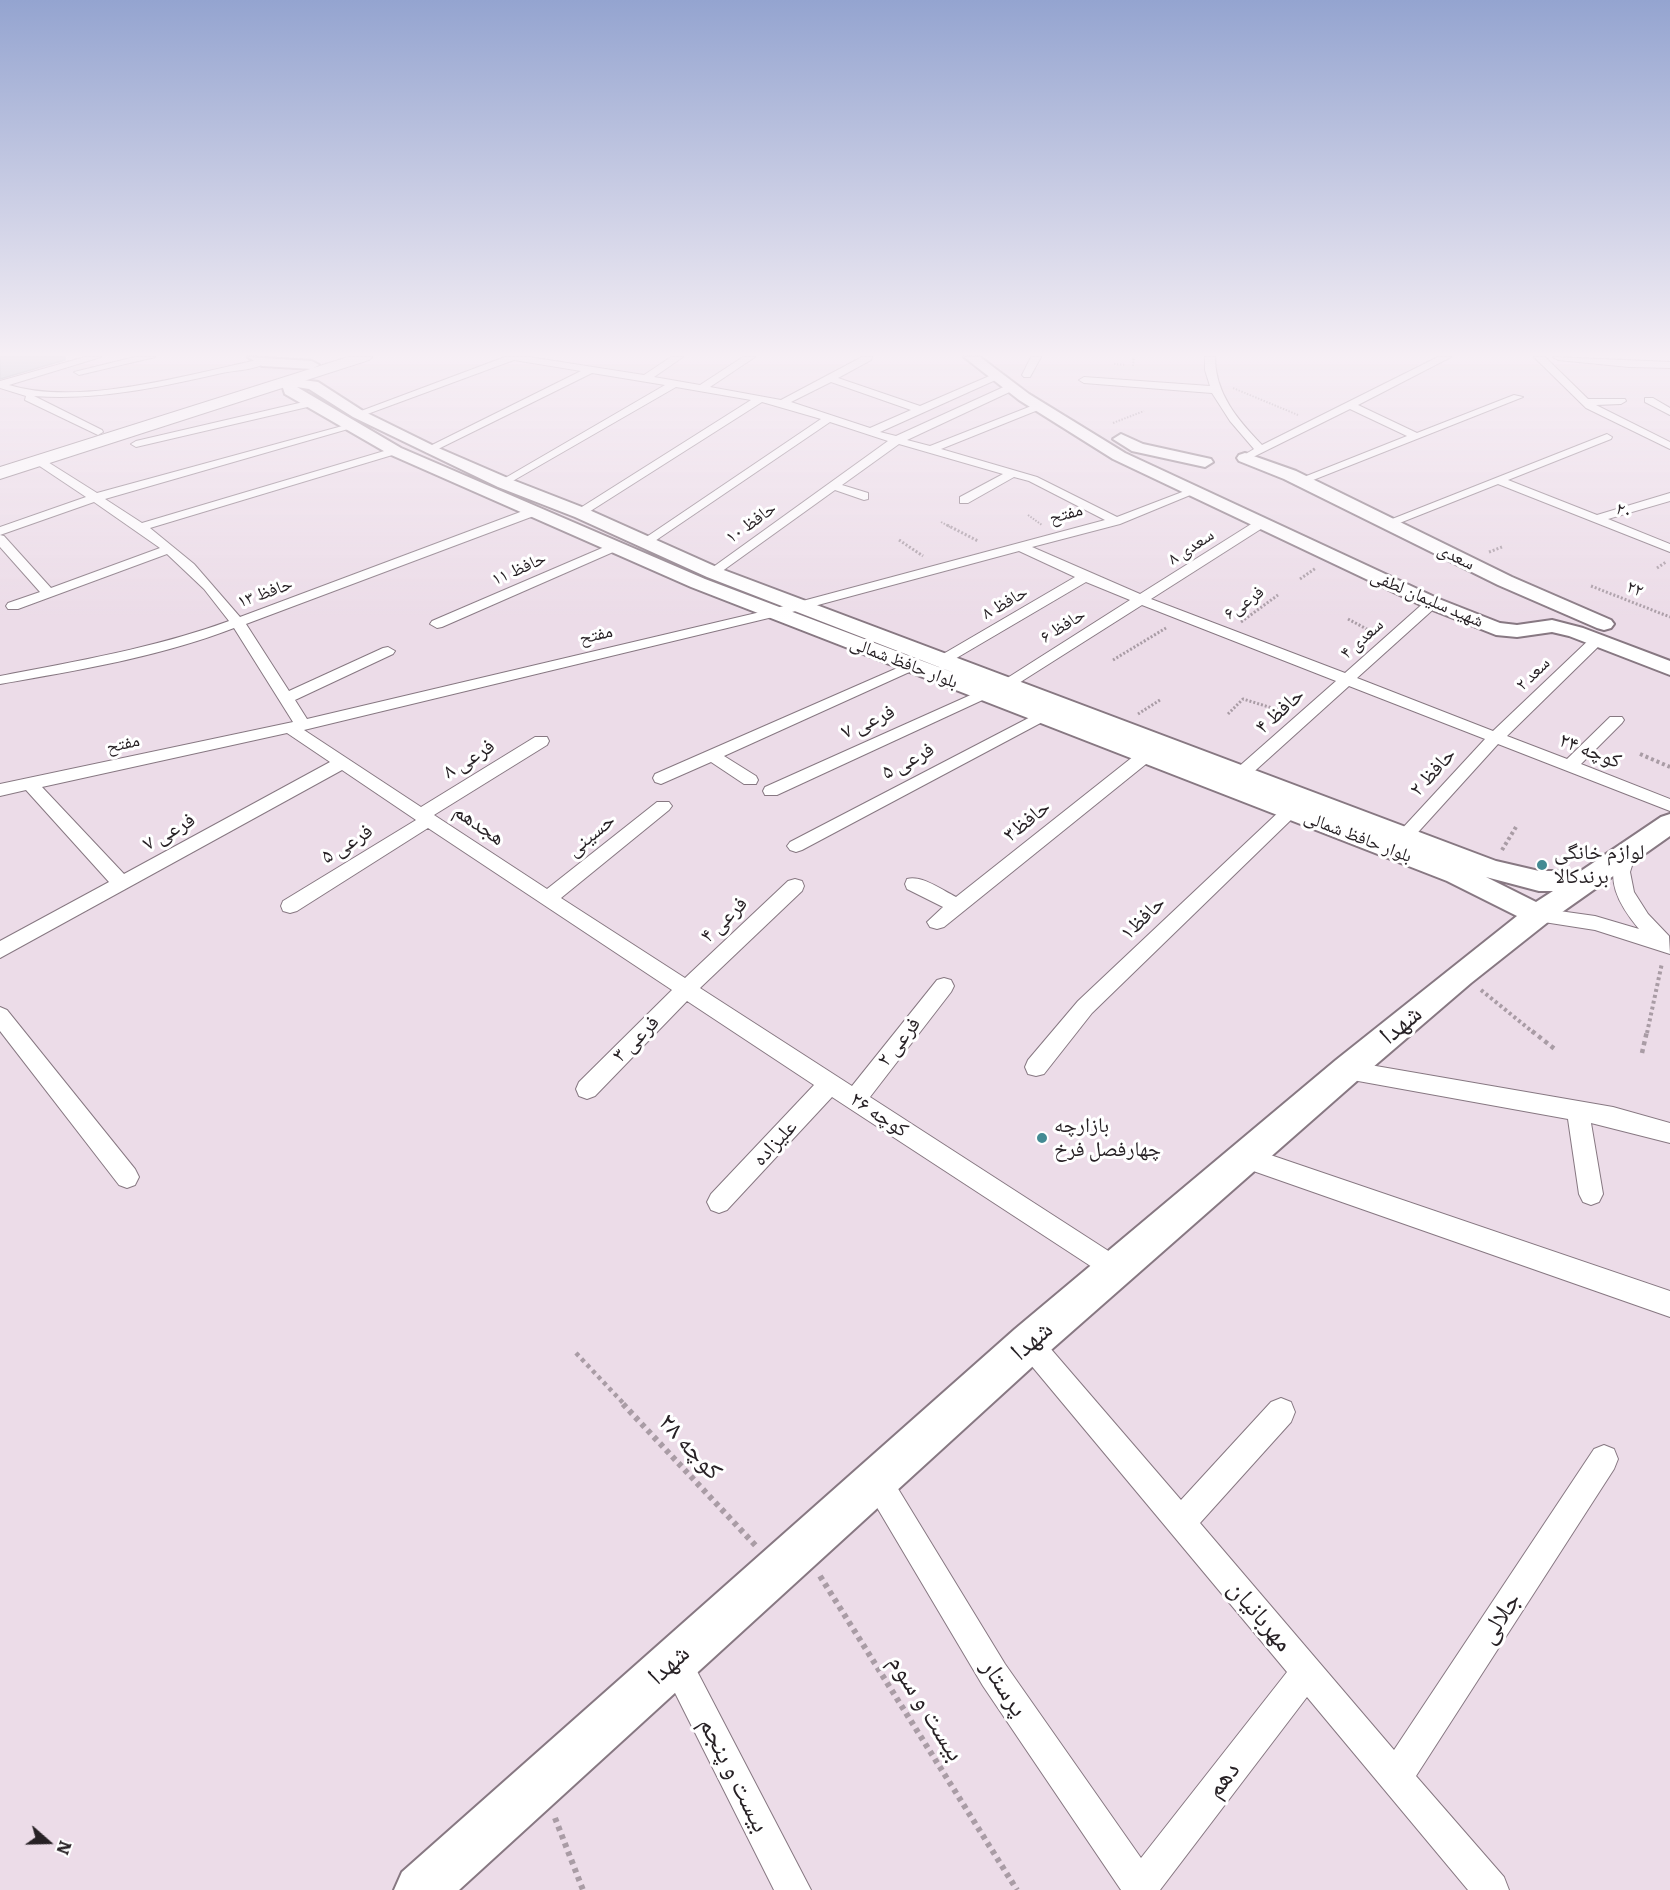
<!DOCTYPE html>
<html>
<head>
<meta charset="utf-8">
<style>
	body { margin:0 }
	#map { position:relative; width:1670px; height:1890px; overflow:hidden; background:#ecdce8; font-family:Literata,serif }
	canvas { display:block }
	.north { position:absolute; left:18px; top:1812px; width:60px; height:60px; -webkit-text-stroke:4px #fff; paint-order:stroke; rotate:110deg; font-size:16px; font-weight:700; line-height:24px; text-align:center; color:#272125 }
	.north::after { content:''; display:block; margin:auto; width:21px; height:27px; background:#272125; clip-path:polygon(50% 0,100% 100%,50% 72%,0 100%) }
</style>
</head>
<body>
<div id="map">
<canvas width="1670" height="1890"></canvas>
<div class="north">N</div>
</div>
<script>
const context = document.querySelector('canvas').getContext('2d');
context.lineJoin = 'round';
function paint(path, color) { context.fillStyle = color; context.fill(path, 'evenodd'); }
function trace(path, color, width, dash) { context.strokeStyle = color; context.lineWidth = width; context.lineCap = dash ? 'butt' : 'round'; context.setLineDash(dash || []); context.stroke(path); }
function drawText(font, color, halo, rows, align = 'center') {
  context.font = font + ' Literata,"Noto Naskh Arabic",serif'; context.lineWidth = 6; context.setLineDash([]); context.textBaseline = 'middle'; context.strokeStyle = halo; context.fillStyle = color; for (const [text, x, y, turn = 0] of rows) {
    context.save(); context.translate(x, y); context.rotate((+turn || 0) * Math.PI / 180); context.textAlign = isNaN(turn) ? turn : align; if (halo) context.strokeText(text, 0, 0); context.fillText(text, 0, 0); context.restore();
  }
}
const building = new Path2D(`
	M0,357H65V360L0,379Z`);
paint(building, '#aec3c5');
trace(building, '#8da1a4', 1.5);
const street = new Path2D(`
	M85,357H101L9,385C80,407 190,374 262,359L267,362C256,370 236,370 222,373C161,387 97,401 34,396L102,430L103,432L98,435L25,400L26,396L0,388V381Z
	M135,357H155L79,375L74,372Z
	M505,357H529L644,375L671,357H683L654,377L700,385L743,357H755L710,387L781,400L862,357H872L871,360L838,378L920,406L994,374H1000V378L880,432L896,436L1008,385H1016V389L907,440L930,446L1039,403L1043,404V408L941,449L1037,477L1117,517L1190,489L1194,487L1200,491L1120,524L1032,547L1140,594L1256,521H1264L1266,524L1264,527L1151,599L1345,673L1427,600H1437L1439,603L1437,606L1357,678L1493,731L1593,636H1603L1605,639L1603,642L1507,736L1567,759L1610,717H1622L1624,720L1622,723L1581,764L1670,799V811L1498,744L1411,840L1405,842L1399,840L1396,836L1399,832L1485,739L1349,686L1247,778H1235L1233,774L1235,770L1336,681L1142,605L1011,688H1001L998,685L1001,682L1130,600L1086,582L948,663H938L936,660L938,657L1075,577L1019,551L777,616L304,730L421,807L535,737H547L549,741L547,745L434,815L547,889L657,802H669L672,806L669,810L561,898L685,978L788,881L795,879L802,881L804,886L802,891L700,988L852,1086L937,980L944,978L951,980L954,986L951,992L870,1097L1124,1261L1128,1270L1124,1279L1115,1282L832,1097L727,1210L719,1213L711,1210L707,1202L711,1194L814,1085L687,1001L595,1096L587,1099L579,1096L576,1089L579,1082L672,990L428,828L297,911L290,913L283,911L281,906L283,901L416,820L342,770L0,958V941L109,882L26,790L0,796V784L293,722L234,628C159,657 79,670 0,684V676C77,661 155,648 229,621L204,589L167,554L18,609H8L6,606L8,603L40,592L0,547V535L4,536L51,588L160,548L94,502L0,535V527L86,497L35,463V459H43L97,493L346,425L350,424L355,427L105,499L142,523L391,449H399V453L150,528L194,564L240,617L531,508H539V514L246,624L289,691L383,648L388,647L395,651L393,654L295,700L307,719L769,610L1105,520L1029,481L1014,477L968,503H960V497L1003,474L899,444L842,485L868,493V499L864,500L835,490L714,577L709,576L707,573L709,570L888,441L830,422L646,547L640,543L642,540L821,419L762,402L581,517L577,516V510L751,400L676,387L504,486L500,485V481L665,385L592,373L430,453L426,452V448L581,371L514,360L362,416L353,414ZM831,382L911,410L870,428L791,402ZM287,733L330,762L124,874L42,787Z
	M1031,357H1041L1030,377H1024L1022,375Z
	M1205,357H1215C1215,394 1238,420 1262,445L1438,357H1451L1358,405L1417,433L1514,395L1523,397L1303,484L1299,483V479L1407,436L1350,409L1245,461L1239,458L1254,449L1230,421L1212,393L1084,383L1079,380L1084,377L1210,386L1205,370Z
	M1534,357H1545L1588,399H1625L1626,401L1621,404L1596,405L1670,442V449L1586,408Z
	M1553,357L1670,362V368L1629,367L1558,360Z
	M1645,398H1653L1670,408V415L1645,402Z
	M312,400L317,403L316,405L136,447L131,444L136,441Z
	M1607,434L1612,437L1611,439L1508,480L1597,515L1670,493V501L1608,519L1670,544V552L1498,484L1392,526L1388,527L1382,523Z
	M616,542L620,543L622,546L620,549L442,627L437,628L430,624L432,621Z
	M911,662L918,666L916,669L724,756L756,776L758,780L756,784H744L711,762L661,784L655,782L653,778L655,774Z
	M984,689L992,694L989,697L777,795H765L763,791L765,787Z
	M1042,711L1048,713L1050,716L1048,719L802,850L796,852L790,850L787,846L790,842Z
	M1145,751L1151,752L1153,756L1151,760L944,927L937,929L930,927L927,922L943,907L907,889L905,884L907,879C922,875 942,890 956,897L1139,752Z
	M1290,805L1296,807L1299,811L1296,815L1092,1013L1044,1074L1036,1076L1028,1074L1025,1067L1028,1060L1078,1001L1284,807Z
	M1627,847L1633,848L1636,853L1630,872L1634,892L1648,914L1669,936L1670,954L1595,930L1531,920L1529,915L1531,910L1538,908L1595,916L1639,929C1619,905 1603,878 1621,848Z
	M0,1007L7,1010L135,1169L139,1177L135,1185L127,1188L119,1185L0,1031Z
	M1347,1061L1613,1107L1670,1123V1143L1591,1123L1603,1194L1599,1202L1591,1205L1583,1202L1579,1194L1568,1119L1347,1079L1339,1077L1336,1070L1339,1063Z
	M1247,1147L1670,1291V1317L1239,1166L1235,1158L1239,1150Z
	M1029,1330L1038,1334L1181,1500L1271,1402L1281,1398L1291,1402L1295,1412L1291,1422L1200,1523L1394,1750L1594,1449L1604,1445L1614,1449L1618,1459L1614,1469L1416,1776L1504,1877L1509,1890H1468L1307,1697L1160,1890H1121L983,1686L866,1489L862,1479L866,1469L876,1465L886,1469L1005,1664L1141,1858L1287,1672L1020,1352L1016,1343L1020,1334Z
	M675,1645L686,1650L811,1890H774L659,1661L664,1650Z`);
const secondary = new Path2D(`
	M248,357L312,361L319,365L312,369L262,366Z
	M964,357H980L1029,394L1125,453L1439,599L1500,623L1517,625L1552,620L1583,628L1670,661V675L1569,636L1552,632L1517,637L1496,635L1425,607L1113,459L1019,400Z
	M288,378L318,382L363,411L436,447L510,479L587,509L721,569L1496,861L1539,871H1581L1661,817L1670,814V836L1548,922L1471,983L1358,1080L1043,1357L459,1890H394L402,1872L1015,1329L1336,1060L1517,916L1447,881L691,587L389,454L285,394L281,382ZM297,387L309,389L353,417L498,487L575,517L707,577L957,674L705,579L401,448ZM1486,877L1539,891H1553L1536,902Z
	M1121,434L1143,444L1211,459L1213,462L1205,467L1132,451L1113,439Z
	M1245,453L1296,471L1512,577L1611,620L1614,624L1611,628L1604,630L1597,628L1498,585L1284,479L1239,461L1237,458L1239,455Z`);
const primary = new Path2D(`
	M348,357H372L369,360L0,479V467Z`);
trace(street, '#877882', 2);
trace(secondary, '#877882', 4);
trace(primary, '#877882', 2);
trace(new Path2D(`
	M1114,364L1125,365
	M1133,366L1134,357
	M1233,388L1298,415
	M1113,423L1144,411
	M1028,515L1042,525
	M941,522L950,527`), '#a99ca5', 2, [1.5, 1.5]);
trace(new Path2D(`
	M947,525L978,541
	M899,540L923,556
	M1489,552L1502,547
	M1657,568L1666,562
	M1300,579L1316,568
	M1591,586L1670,617
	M1348,619L1374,633
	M1241,622L1278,595
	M1113,660L1166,628
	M1138,714L1160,700
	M1228,714L1243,699L1285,712`), '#a99ca5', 3, [2, 2]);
trace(new Path2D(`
	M1640,754L1670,767
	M1502,850L1516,827
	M1481,990L1534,1033
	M1647,1033L1662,963`), '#a99ca5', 4, [3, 3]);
trace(new Path2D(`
	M1532,1031L1556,1050
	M1642,1053L1647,1031
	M576,1353L625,1405`), '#a99ca5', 4.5, [4, 4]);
trace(new Path2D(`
	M623,1404L756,1546
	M820,1576L1017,1890
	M555,1818L583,1890`), '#a99ca5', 6, [4.5, 4.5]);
paint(street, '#fff');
paint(secondary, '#fff');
paint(primary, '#fff');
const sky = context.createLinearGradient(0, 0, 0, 622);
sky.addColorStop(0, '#94a4d0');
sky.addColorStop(0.57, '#f6eff5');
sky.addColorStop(1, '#f6eff500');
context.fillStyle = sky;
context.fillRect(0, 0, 1670, 622);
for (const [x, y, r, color] of [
	[1542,865,6,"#438a93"],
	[1042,1138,6,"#438a93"]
]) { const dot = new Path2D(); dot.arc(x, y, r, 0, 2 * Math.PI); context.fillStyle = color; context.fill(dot); trace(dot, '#fff', 2); }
drawText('18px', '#272125', '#fff', [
	["۲۰",1624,511,21],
	["مفتح",1066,514,-15],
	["حافظ ۱۰",751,523,-36],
	["سعدی ۸",1191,547,-33],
	["سعدی",1456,557,26],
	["حافظ ۱۱",519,569,-24],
	["۲۲",1635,589,21],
	["حافظ ۱۳",265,593,-20],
	["شهید سلیمان لطفی",1427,599,23],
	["حافظ ۸",1005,603,-30],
	["فرعی۶",1244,603,-36],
	["حافظ ۶",1063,626,-32],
	["مفتح",596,635,-13],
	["سعدی ۴",1362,639,-42],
	["بلوار حافظ شمالی",904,663,21],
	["سعد ۲",1533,674,-44],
	["مفتح",123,744,-12],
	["بلوار حافظ شمالی",1358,837,21]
]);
drawText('21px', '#272125', '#fff', [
	["حافظ ۴",1280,711,-42],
	["فرعی ۷",868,722,-24],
	["کوچه ۲۴",1590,751,21],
	["فرعی ۸",469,759,-32],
	["فرعی ۵",908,761,-28],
	["حافظ ۲",1433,772,-48],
	["حافظ۳",1027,821,-39],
	["هجدهم",479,825,34],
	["فرعی ۷",169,832,-29],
	["حسینی",591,835,-39],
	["فرعی ۵",347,844,-32],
	["حافظ۱",1143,918,-44],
	["فرعی ۴",724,920,-44],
	["فرعی ۳",636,1039,-45],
	["فرعی ۲",899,1042,-52],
	["کوچه ۲۶",879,1115,33],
	["علیزاده",775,1143,-47]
]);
drawText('21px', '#272125', '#fff', [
	["لوازم خانگی",1554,853],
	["برندکالا",1554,877],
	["بازارچه",1054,1126],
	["چهارفصل فرخ",1054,1150]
], 'left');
drawText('26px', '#272125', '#fff', [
	["شهدا",1401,1025,-40],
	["شهدا",1032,1341,-41],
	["کوچه ۲۸",690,1447,47],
	["مهربانیان",1260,1616,50],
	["جلالی",1500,1618,-57],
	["شهدا",669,1665,-42],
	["پرستار",1004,1688,57],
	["بیست و سوم",926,1708,58],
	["بیست و پنجم",734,1775,63],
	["دهم",1223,1780,-52]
]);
</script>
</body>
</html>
